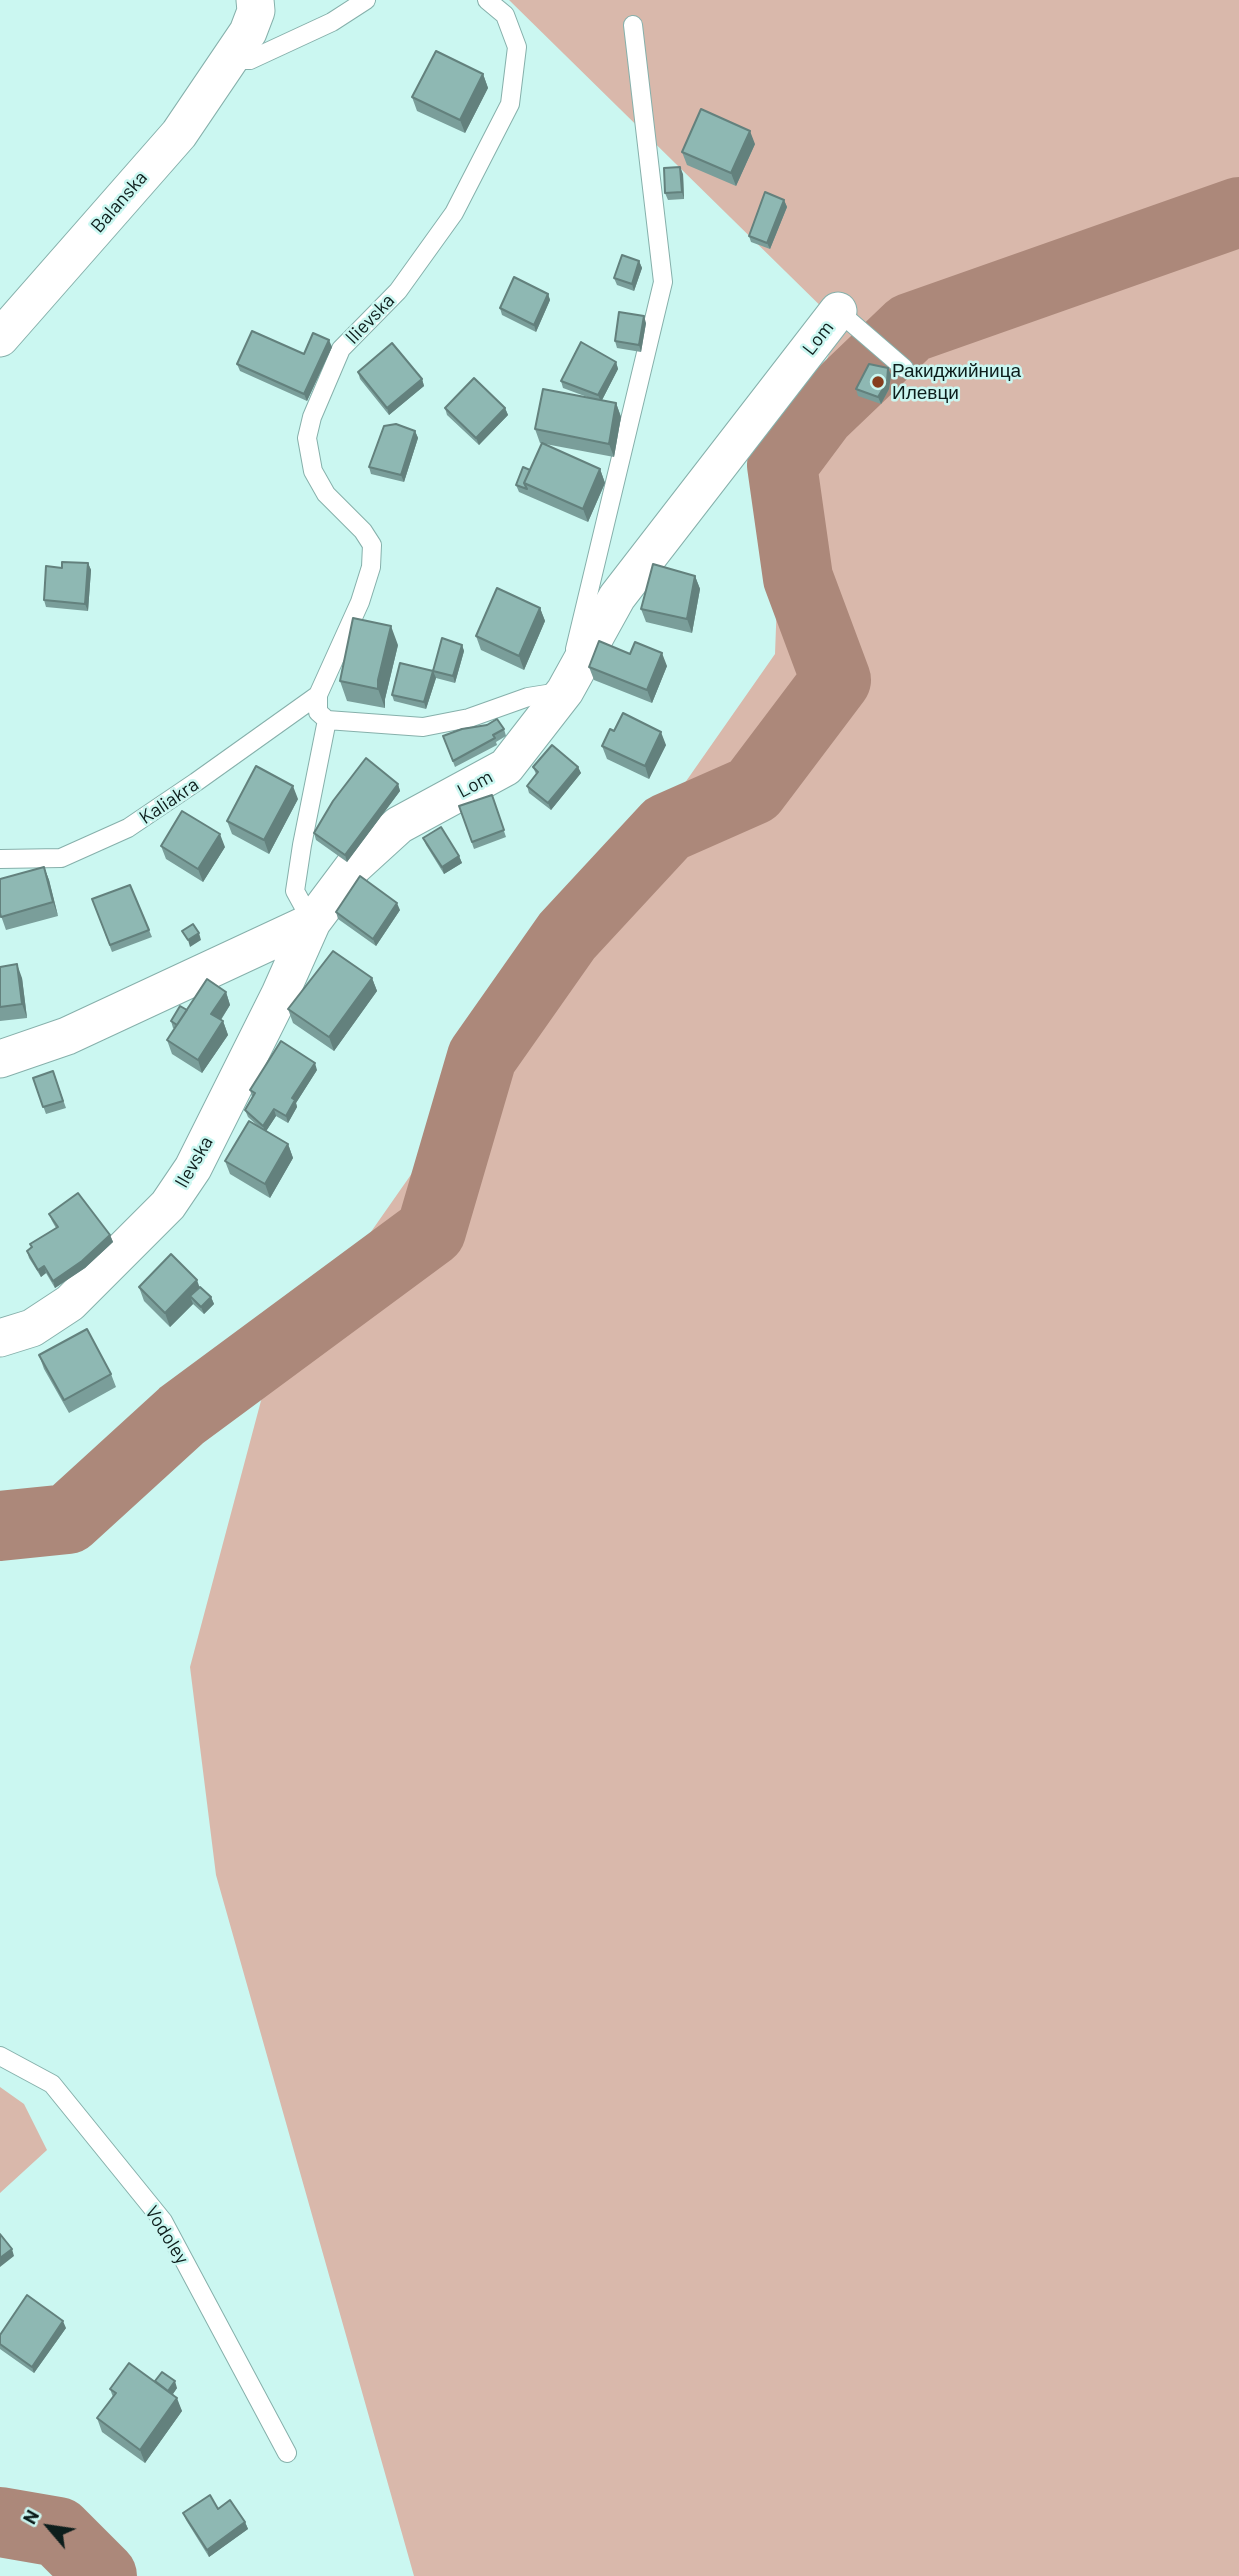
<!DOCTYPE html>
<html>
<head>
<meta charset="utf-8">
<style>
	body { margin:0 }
	#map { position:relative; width:1239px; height:2576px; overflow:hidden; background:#cbf7f1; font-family:Barlow,sans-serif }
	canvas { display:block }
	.north { position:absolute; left:14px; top:2492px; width:70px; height:70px; -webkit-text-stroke:5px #cbf7f1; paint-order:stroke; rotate:299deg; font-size:19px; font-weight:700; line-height:28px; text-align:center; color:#0d1e1c }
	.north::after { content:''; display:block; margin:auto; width:24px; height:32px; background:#0d1e1c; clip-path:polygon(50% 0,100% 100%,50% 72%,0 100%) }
</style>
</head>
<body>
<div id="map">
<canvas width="1239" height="2576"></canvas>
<div class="north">N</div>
</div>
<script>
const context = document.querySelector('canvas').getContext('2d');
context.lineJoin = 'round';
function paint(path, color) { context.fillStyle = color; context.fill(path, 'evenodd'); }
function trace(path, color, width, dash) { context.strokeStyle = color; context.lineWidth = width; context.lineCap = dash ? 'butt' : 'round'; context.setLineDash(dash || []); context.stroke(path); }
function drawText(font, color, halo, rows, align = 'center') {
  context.font = font + ' Barlow,sans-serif'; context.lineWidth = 5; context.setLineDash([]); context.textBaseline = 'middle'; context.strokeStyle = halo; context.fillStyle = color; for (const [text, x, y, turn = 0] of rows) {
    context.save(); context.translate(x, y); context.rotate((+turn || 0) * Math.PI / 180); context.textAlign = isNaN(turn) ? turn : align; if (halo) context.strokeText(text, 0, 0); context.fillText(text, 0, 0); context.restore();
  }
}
paint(new Path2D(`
	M509,0H1239V2576H414L216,1875L190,1667L266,1382L775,654L782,465L841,326Z
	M0,2087L24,2104L47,2150L0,2193Z`), '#d9b8ab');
trace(new Path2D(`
	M0,1526L68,1519L182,1415L431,1231L482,1057L567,936L667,828L753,790L836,680L798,578L782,465L820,414L910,328L1239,212
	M0,2522L58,2532L102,2576`), '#ac887a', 70);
const lane = new Path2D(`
	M487,0L505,15L517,47L510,104L454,213L398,291L341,349L312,417L307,438L313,471L326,494L363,531L372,545L371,567L360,602L318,695V712L327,720L423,727L469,718L528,697L559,692
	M231,60H250L332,22L366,0
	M838,311L904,368
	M575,649L663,282L633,25
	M0,859L61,858L128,828L196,782L318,695
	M312,922L295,891L302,845L327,720
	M0,2056L52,2084L163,2221L287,2453`);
const street = new Path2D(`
	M0,338L179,134L248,32L256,11L255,0
	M0,1059L67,1036L312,922L354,866L399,825L506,767L565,691L617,597L838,311
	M0,1338L32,1328L70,1303L168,1205L193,1168L280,994L312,922`);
trace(lane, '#86b0ab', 20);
trace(street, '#86b0ab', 39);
trace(lane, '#fff', 18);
trace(street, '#fff', 37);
paint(new Path2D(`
	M483,74L488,88L465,133L417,111L412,97Z
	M755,144L736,186L687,165L682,152Z
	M683,174L684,199L668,200L665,193Z
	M784,200L787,207L770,249L751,242L749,236Z
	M639,261L642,268L634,291L617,285L614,278Z
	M548,294L550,300L536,332L502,315L500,308Z
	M646,323L641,352L617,348L615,341Z
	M332,347L307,401L240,371L237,364L304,354Z
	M616,362L618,369L602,400L616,403L621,417L614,457L540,443L535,429L590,398L563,388L561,381Z
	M888,368L891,375L889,389L881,404L858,396L856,389Z
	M358,372L422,379L424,386L389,415L360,379Z
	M445,408H505L508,415L479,445L447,415Z
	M415,431L418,438L404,482L371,474L369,467Z
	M600,469L605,483L588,522L519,492L516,485L530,470Z
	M88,563L91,570L88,611L46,607L44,600L62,568Z
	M695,576L700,589L692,633L646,622L641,609Z
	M540,608L545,621L524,670L481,650L476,636Z
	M398,645L385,699V708L347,701L340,681Z
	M462,645L464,651L455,683L436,678L426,709L394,701L392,695L433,671Z
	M630,654L667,666L652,703L594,680L589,667Z
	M504,729L506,736L496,742L497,745L455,767L443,736Z
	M614,731L666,745L649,779L607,759L602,746Z
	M533,767H578L581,773L551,810L529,793L527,786L536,774Z
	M398,784L400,791L347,862L316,840L314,833Z
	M492,795L506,837L474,849L459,806Z
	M298,799L269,854L232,834L227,821Z
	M423,838L459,856L462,863L444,874L426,845Z
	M161,846L225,847L203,882L166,859Z
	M44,867L49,880L58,916L6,930L0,913Z
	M130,885L152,937L112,952L92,899Z
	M400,910L376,946L338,919L336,912Z
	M0,967L22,978L27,1018L0,1021Z
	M372,978L377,991L334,1051L293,1023L288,1009Z
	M226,992L230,1005L221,1020L223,1021L228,1035L202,1073L172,1054L167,1040L175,1029L173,1028L171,1021L187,1010Z
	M317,1070L296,1103L297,1107L288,1123L276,1116L266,1131L288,1144L293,1158L270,1198L230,1174L225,1161L260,1128L248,1117L245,1110L252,1097L250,1090Z
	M53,1071L66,1108L46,1114L33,1078Z
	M49,1214L110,1235L113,1242L85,1268L55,1288L46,1273L41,1277L29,1258L27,1251L31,1247L30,1244L56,1228L52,1221Z
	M139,1287H200L211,1297L214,1304L204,1314L193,1304L170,1327L144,1301Z
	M39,1355L111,1374L116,1387L69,1413L44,1369Z
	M66,2328L34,2373L0,2349V2335Z
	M155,2381L177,2388L173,2394L182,2411L145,2463L102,2432L97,2418L113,2397L110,2389Z
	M218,2509L245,2522L248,2529L209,2557L186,2520L183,2513Z`), '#7a9e9a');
paint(new Path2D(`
	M483,74L488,88L465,133L460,120Z
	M750,131L755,144L736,186L731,173Z
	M680,167L683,174L684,199L682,192Z
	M784,200L787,207L770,249L767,243Z
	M639,261L642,268L634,291L632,284Z
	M548,294L550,300L536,332L534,325Z
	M644,316L646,323L641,352L639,345Z
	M329,340L332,347L307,401L304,394Z
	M616,362L618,369L601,402L598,395Z
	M888,368L891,375L889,389L881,404L878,397Z
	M422,379L424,386L389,415L387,408Z
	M616,403L621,417L614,457L609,444Z
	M505,408L508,415L479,445L476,438Z
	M415,431L418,438L404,482L401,475Z
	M600,469L605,483L588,522L583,509Z
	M88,563L91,570L88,611L85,604Z
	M695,576L700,589L692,633L687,619Z
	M540,608L545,621L524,670L519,656Z
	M391,626L398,645L385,699V708L378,689V680Z
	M462,645L464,651L455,683L453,676Z
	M662,653L667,666L652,703L647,690Z
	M433,671L436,678L426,709L424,702Z
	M661,732L666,745L649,779L645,766Z
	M578,767L581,773L551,810L548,803Z
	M398,784L400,791L347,862L345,855Z
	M293,786L298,799L269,854L264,840Z
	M220,834L225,847L203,882L198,869Z
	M459,856L462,863L444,874L442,867Z
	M44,867L49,880L58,916L53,902Z
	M397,903L400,910L376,946L373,939Z
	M199,933L201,940L190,947L188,940Z
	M17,964L22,978L27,1018L22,1004Z
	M372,978L377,991L334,1051L329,1037Z
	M226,992L230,1005L216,1027L211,1014Z
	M223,1021L228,1035L202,1073L198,1060Z
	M315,1063L317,1070L296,1103L297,1107L288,1123L286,1116L292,1098Z
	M274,1109L276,1116L265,1133L263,1126Z
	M288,1144L293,1158L270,1198L265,1184Z
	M110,1235L113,1242L85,1268L55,1288L53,1281Z
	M44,1266L46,1273L41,1277L38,1270Z
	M197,1280L202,1294L190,1296L193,1304L170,1327L165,1313Z
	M211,1297L214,1304L204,1314L201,1307Z
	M12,2249L14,2256L0,2267V2258Z
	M63,2321L66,2328L34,2373L32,2367Z
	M175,2381L177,2388L168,2401L166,2394Z
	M177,2398L182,2411L145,2463L140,2450Z
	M245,2522L248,2529L209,2557L207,2550Z`), '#63817d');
const building = new Path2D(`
	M436,51L483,74L460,120L412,97Z
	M701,109L750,131L731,173L682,152Z
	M680,167L682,192L665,193L664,168Z
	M765,192L784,200L767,243L749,236Z
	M622,255L639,261L632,284L614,278Z
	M514,277L548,294L534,325L500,308Z
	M619,312L644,316L639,345L615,341Z
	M252,331L304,354L313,333L329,340L304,394L237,364Z
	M581,342L616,362L598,395L561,381Z
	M392,343L422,379L387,408L358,372Z
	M869,364L888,368L887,382L878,397L856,389Z
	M474,378L505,408L476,438L445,408Z
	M543,389L616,403L609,444L535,429Z
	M396,424L415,431L401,475L369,467L384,426Z
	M542,443L600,469L583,509L524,483Z
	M523,467L530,470L524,483L527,489L516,485Z
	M62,562L88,563L85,604L44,600L46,566L62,568Z
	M653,564L695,576L687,619L641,609Z
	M497,588L540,608L519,656L476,636Z
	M353,618L391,626L378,680V689L340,681Z
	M442,638L462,645L453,676L433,671Z
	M599,641L630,654L635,642L662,653L647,690L589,667Z
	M400,663L433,671L424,702L392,695Z
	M623,713L661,732L645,766L602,746L610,729L614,731Z
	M497,719L504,729L493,735L495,738L453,761L443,736L462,729L487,725Z
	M552,745L578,767L548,803L527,786L538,772L533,767Z
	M366,758L398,784L345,855L314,833L333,801Z
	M256,766L293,786L264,840L227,821Z
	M492,795L504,830L472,842L459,806Z
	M182,811L220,834L198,869L161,846Z
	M441,827L459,856L442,867L423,838Z
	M44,867L53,902L1,917L0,913V879Z
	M360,876L397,903L373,939L336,912Z
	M130,885L149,930L110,945L92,899Z
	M193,924L199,933L188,940L182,931Z
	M333,951L372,978L329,1037L288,1009Z
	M17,964L22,1004L0,1007V967Z
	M207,979L226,992L211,1014L223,1021L198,1060L167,1040Z
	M180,1006L187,1010L177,1025L171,1021Z
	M281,1041L315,1063L292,1098L295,1100L286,1116L274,1109L263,1126L245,1110L255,1093L250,1090Z
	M53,1071L63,1101L43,1107L33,1078Z
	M249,1121L288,1144L265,1184L225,1161Z
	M78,1193L110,1235L82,1261L53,1281L44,1266L38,1270L27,1251L32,1247L30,1244L58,1227L49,1214Z
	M171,1254L197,1280L165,1313L139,1287Z
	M200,1287L211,1297L201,1307L190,1296Z
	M87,1329L111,1374L64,1400L39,1355Z
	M0,2234L12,2249L0,2258Z
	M27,2295L63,2321L32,2367L0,2344V2335Z
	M129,2363L177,2398L140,2450L97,2418L116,2393L110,2389Z
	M162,2372L175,2381L168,2391L155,2381Z
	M210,2495L218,2509L230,2500L245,2522L207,2550L183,2513Z`);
paint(building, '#8eb8b3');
trace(building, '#63817d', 2);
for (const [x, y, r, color] of [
	[878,382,7,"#863e1f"]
]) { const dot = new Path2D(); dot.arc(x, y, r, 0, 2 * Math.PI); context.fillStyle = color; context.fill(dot); trace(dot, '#cbf7f1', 2.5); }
drawText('19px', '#0d1e1c', '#cbf7f1', [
	["Balanska",119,202,-49],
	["Ilievska",370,319,-46],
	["Lom",818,338,-52],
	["Lom",475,784,-28],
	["Kaliakra",169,801,-34],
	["Ilevska",194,1162,-60],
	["Vodoley",167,2235,58]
]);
drawText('19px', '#0d1e1c', '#cbf7f1', [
	["Ракиджийница",892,371],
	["Илевци",892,393]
], 'left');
</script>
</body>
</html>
